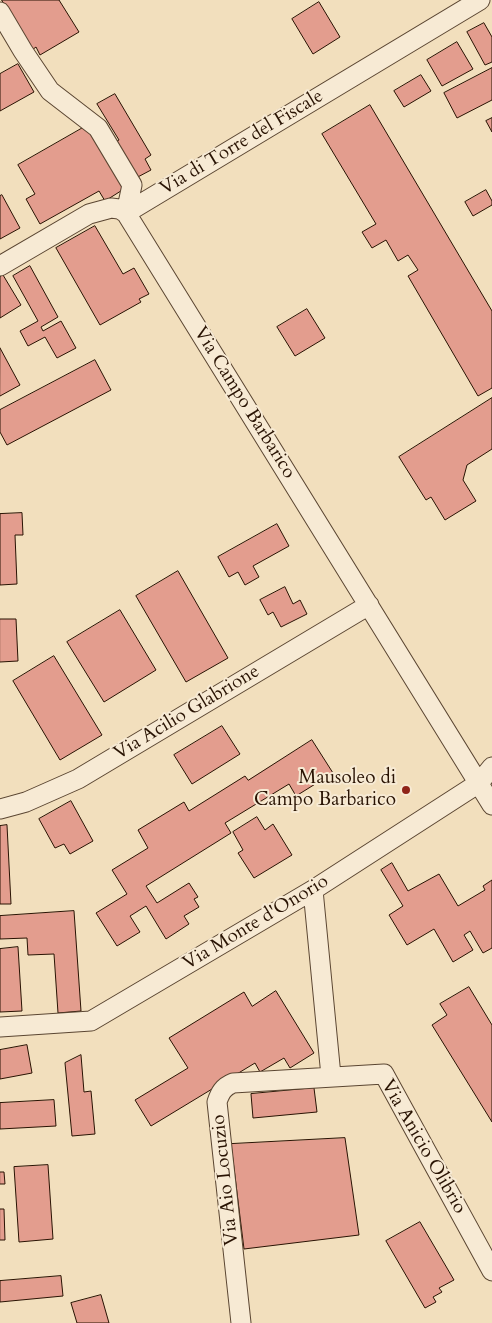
<!DOCTYPE html>
<html>
<head>
<meta charset="utf-8">
<style>
	body { margin:0 }
	canvas { display:block; background:#f2dfbd }
</style>
</head>
<body>
<canvas width="492" height="1323"></canvas>
<script>
const context = document.querySelector('canvas').getContext('2d');
context.lineJoin = 'round';
function paint(path, color) { context.fillStyle = color; context.fill(path, 'evenodd'); }
function trace(path, color, width, dash) { context.strokeStyle = color; context.lineWidth = width; context.lineCap = dash ? 'butt' : 'round'; context.setLineDash(dash || []); context.stroke(path); }
function drawText(font, color, halo, rows, align = 'center') {
  context.font = font + ' Cardo,serif'; context.lineWidth = 4; context.setLineDash([]); context.textBaseline = 'middle'; context.strokeStyle = halo; context.fillStyle = color; for (const [text, x, y, turn = 0] of rows) {
    context.save(); context.translate(x, y); context.rotate((+turn || 0) * Math.PI / 180); context.textAlign = isNaN(turn) ? turn : align; if (halo) context.strokeText(text, 0, 0); context.fillText(text, 0, 0); context.restore();
  }
}
const building = new Path2D(`
	M2,0H59L79,32L40,55L36,47L32,50Z
	M319,2L340,37L313,54L292,19Z
	M484,23L492,37V62L485,65L467,32Z
	M457,42L473,69L442,86L427,60Z
	M18,64L34,92L0,111V74Z
	M492,68V100L457,118L444,93Z
	M421,75L431,91L404,107L394,91Z
	M115,94L151,155L145,159L151,170L134,179L113,143L119,140L97,104Z
	M370,105L492,311V388L478,396L408,276L418,270L408,255L398,261L386,240L372,248L362,232L376,224L322,134Z
	M492,118V132L486,121Z
	M88,125L124,189L105,201L99,191L40,224L26,199L35,194L18,165Z
	M486,190L492,201V205L473,216L465,202Z
	M2,195L20,228L0,239V196Z
	M95,226L123,274L134,268L149,294L139,299L141,302L100,325L56,248Z
	M30,266L58,317L41,327L43,331L61,321L76,348L57,358L45,337L28,346L20,331L38,321L13,276Z
	M3,275L21,305L0,318V277Z
	M307,309L325,338L295,356L277,327Z
	M0,348L20,385L0,396Z
	M95,360L111,390L7,445L0,432V410Z
	M492,398V449L467,465L463,480L476,501L445,520L431,497L426,500L399,457Z
	M22,513L23,535H15L17,584L0,585V514Z
	M277,524L289,546L253,566L259,577L245,585L238,572L229,577L218,557Z
	M178,571L228,658L186,682L136,596Z
	M285,587L293,604L300,600L307,614L281,627L273,612L268,615L260,600Z
	M120,610L156,670L104,702L67,642Z
	M0,619H16L18,661L0,662Z
	M54,656L102,735L60,760L13,681Z
	M222,726L240,754L192,784L174,755Z
	M312,740L333,773L296,796L289,784L225,823L231,833L146,886L157,903L189,883L198,897L194,899L199,907L184,916L189,924L166,939L146,906L130,916L140,932L117,946L96,913L127,894L112,870L148,848L138,830L184,802L189,811L245,776L248,780Z
	M71,801L93,841L70,854L64,844L55,848L39,819Z
	M257,817L265,830L273,824L292,855L254,878L238,853L243,850L233,832Z
	M7,825L11,904H0V826Z
	M392,863L408,891L439,874L458,906L485,890L483,886L492,880V948L483,953L470,931L464,935L473,950L453,962L434,929L407,945L389,915L403,906L381,870Z
	M74,911L81,1011L58,1013L54,954L28,955L27,938L0,939V916Z
	M18,947L22,1011L0,1012V949Z
	M469,987L492,1025V1122L432,1025L447,1015L440,1004Z
	M276,991L314,1053L290,1068L284,1058L260,1072L255,1063L151,1126L135,1100L188,1068L169,1038L244,992L252,1006Z
	M27,1045L32,1073L0,1079V1050Z
	M81,1055L84,1092L91,1091L95,1134L72,1136L65,1063Z
	M314,1088L317,1112L253,1118L251,1094Z
	M54,1100L56,1126L0,1129V1103Z
	M345,1138L359,1235L244,1249L231,1144Z
	M48,1165L53,1239L19,1242L14,1167Z
	M0,1172H4L5,1184H0Z
	M0,1209H4L5,1240H0Z
	M420,1222L454,1280L439,1288L442,1292L433,1297L436,1302L425,1308L386,1241Z
	M61,1276L63,1296L0,1302V1281Z
	M101,1295L109,1323H77L71,1303Z`);
paint(building, '#e39d8e');
trace(building, '#291303', 1);
const minor = new Path2D(`
	M0,12L23,51L50,91L98,128L132,185L126,213L492,805
	M0,266L89,214L111,208L119,209L126,213L480,0
	M0,809L26,802L78,779L369,605
	M313,890L331,1076
	M0,1027L91,1021L313,890L479,783L492,767
	M241,1323L217,1102C220,1093 223,1087 233,1083L384,1074L492,1271`);
trace(minor, '#5b4632', 21);
trace(minor, '#f7ead4', 19);
for (const [x, y, r, color] of [
	[406,790,5,"#8f2418"]
]) { const dot = new Path2D(); dot.arc(x, y, r, 0, 2 * Math.PI); context.fillStyle = color; context.fill(dot); trace(dot, '#f7ead4', 2); }
drawText('19px', '#291303', '#f7ead4', [
	["Via di Torre del Fiscale",242,143,-31],
	["Via Campo Barbarico",244,403,58],
	["Via Acilio Glabrione",187,713,-31],
	["Via Monte d'Onorio",256,923,-31],
	["Via Anicio Olibrio",423,1147,60],
	["Via Aio Locuzio",226,1180,-96]
]);
drawText('19px', '#291303', '#f7ead4', [
	["Mausoleo di",396,779],
	["Campo Barbarico",396,801]
], 'right');
</script>
</body>
</html>
